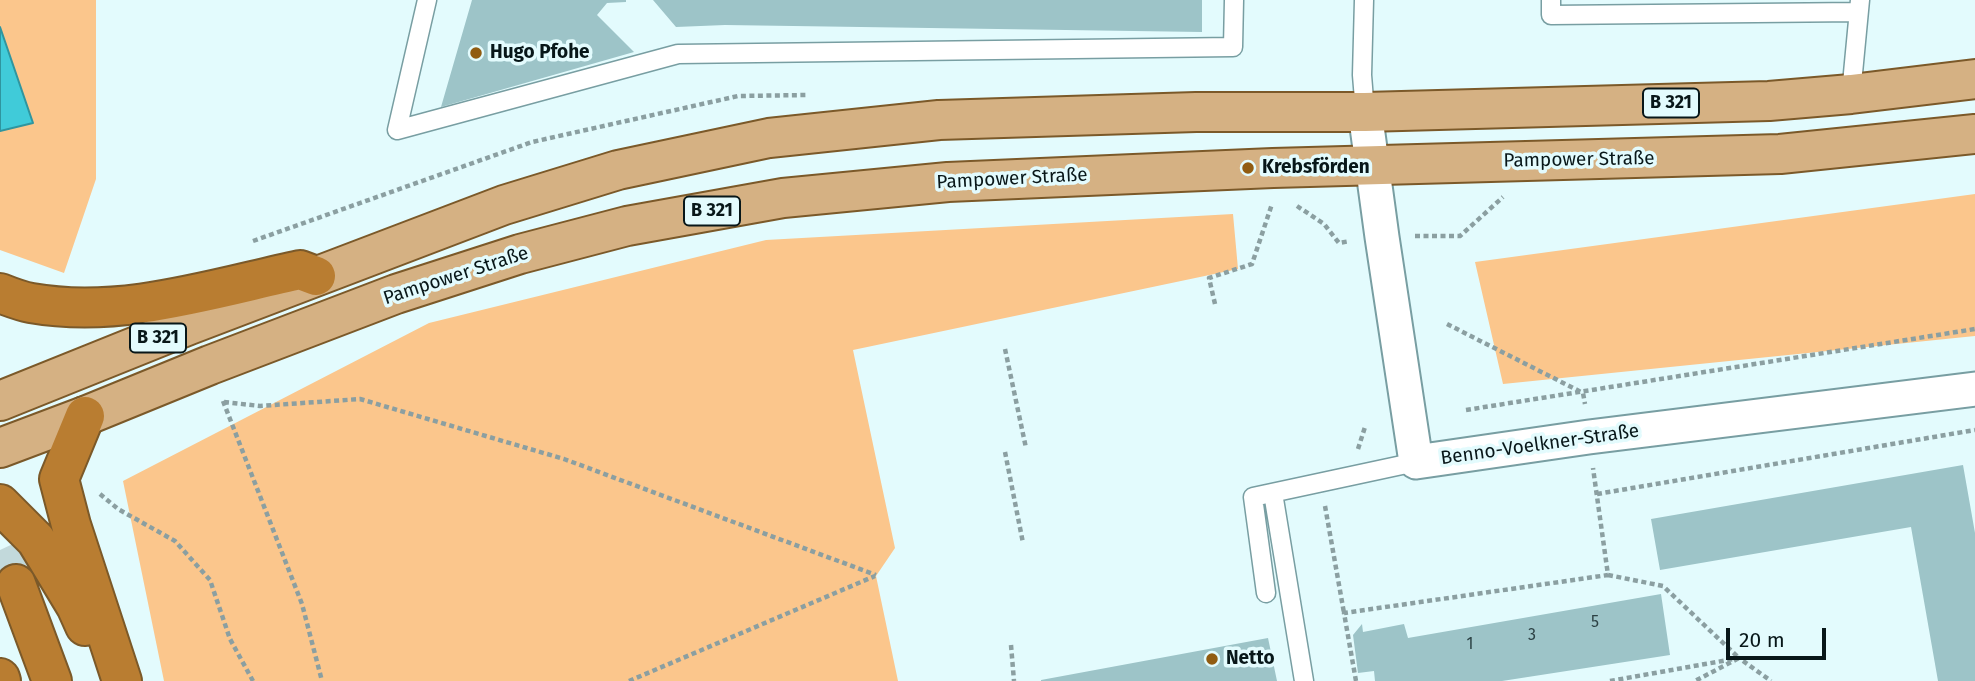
<!DOCTYPE html>
<html>
<head>
<meta charset="utf-8">
<style>
	body { margin:0 }
	#map { position:relative; width:1975px; height:681px; overflow:hidden; background:#e3fbfd; font-family:"Fira Sans",sans-serif }
	canvas { display:block }
	.scale { position:absolute; left:1726px; top:628px; width:100px; height:32px; box-sizing:border-box; border:4px solid #081719; border-top:0; padding-left:9px; font-size:21px; line-height:24px; white-space:nowrap; color:#081719; -webkit-text-stroke:5px #e3fbfd; paint-order:stroke }
</style>
</head>
<body>
<div id="map">
<canvas width="1975" height="681"></canvas>
<div class="scale">20 m</div>
</div>
<script>
const context = document.querySelector('canvas').getContext('2d');
context.lineJoin = 'round';
function paint(path, color) { context.fillStyle = color; context.fill(path, 'evenodd'); }
function trace(path, color, width, dash) { context.strokeStyle = color; context.lineWidth = width; context.lineCap = dash ? 'butt' : 'round'; context.setLineDash(dash || []); context.stroke(path); }
function drawText(font, color, halo, rows, align = 'center') {
  context.font = font + ' "Fira Sans",sans-serif'; context.lineWidth = 7; context.setLineDash([]); context.textBaseline = 'middle'; context.strokeStyle = halo; context.fillStyle = color; for (const [text, x, y, turn = 0] of rows) {
    context.save(); context.translate(x, y); context.rotate((+turn || 0) * Math.PI / 180); context.textAlign = isNaN(turn) ? turn : align; if (halo) context.strokeText(text, 0, 0); context.fillText(text, 0, 0); context.restore();
  }
}
paint(new Path2D(`
	M0,0H96V179L64,273L0,250Z
	M1975,194V336L1503,384L1475,262Z
	M1233,214L1238,269L853,350L895,548L876,576L898,681H164L123,481L429,323L766,240Z`), '#fbc68c');
const water = new Path2D(`
	M0,27L33,123L0,131Z`);
paint(water, '#40cbd9');
trace(water, '#2f959f', 2);
paint(new Path2D(`
	M472,0H626V2L607,3L597,15L634,52L441,107Z
	M653,0H1202V32L725,25L676,27Z
	M1963,465L1975,533V681H1938L1911,527L1660,570L1651,519Z
	M1661,594L1670,655L1502,681H1375L1374,671L1358,673L1353,635L1362,624L1363,632L1404,624L1408,638Z
	M1268,638L1277,681H1041V680Z`), '#9dc4c8');
trace(new Path2D(`
	M0,550L16,584`), '#c2d9db', 38, [38, 19]);
const lane = new Path2D(`
	M427,0L397,130L678,54L1233,47L1234,0
	M1364,0L1362,75L1365,112
	M1551,0V15L1858,12
	M1851,94L1860,0
	M1273,493L1304,681
	M1266,593L1253,497L1416,462`);
const street = new Path2D(`
	M1365,112L1382,237L1416,462L1589,437L1975,389`);
const primary = new Path2D(`
	M0,401L189,325L504,205L618,170L769,138L939,120L1196,112H1365L1769,101L1851,94L1975,79
	M0,448L85,416L210,365L396,294L520,254L627,226L783,198L948,182L1273,168L1780,154L1975,134`);
const highway = new Path2D(`
	M0,293C10,297 20,301 31,303C121,319 212,289 300,270L316,276
	M85,416L59,479L71,525L122,681
	M0,504L36,540L76,606L85,626
	M16,584L52,681
	M0,678L1,681`);
trace(lane, '#789ea2', 21);
trace(street, '#789ea2', 37);
trace(primary, '#7b5929', 42);
trace(highway, '#7b5929', 42);
trace(new Path2D(`
	M1297,206L1324,224L1339,243L1350,241
	M1415,236H1460L1503,197
	M253,241L532,142L738,96L806,95
	M1215,304L1209,278L1252,264L1272,204
	M1447,324L1583,393L1585,404
	M1005,349L1026,448
	M223,401L302,604L322,681
	M224,402L260,406L360,399L564,459L876,575
	M1466,410L1975,329
	M1358,449L1365,427
	M1005,452L1023,543
	M100,494L118,509L175,541L210,580L230,639L253,681
	M1597,494L1975,430
	M1325,506L1344,613
	M1608,575L1663,586L1739,658L1695,681
	M1011,645L1014,681
	M629,681L875,576
	M1356,681L1344,613L1608,575L1593,468
	M1610,681L1739,658L1771,681`), '#8b9fa1', 4.5, [5, 3.5]);
trace(lane, '#fff', 18);
trace(street, '#fff', 33);
trace(primary, '#d5b183', 38);
trace(highway, '#b97d31', 38);
for (const [x, y, r, color] of [
	[476,53,7,"#915c11"],
	[1248,168,7,"#915c11"],
	[1212,659,7,"#915c11"]
]) { const dot = new Path2D(); dot.arc(x, y, r, 0, 2 * Math.PI); context.fillStyle = color; context.fill(dot); trace(dot, '#e3fbfd', 2.5); }
drawText('16px', '#2d4245', null, [
	["5",1595,623],
	["3",1532,636],
	["1",1470,645]
]);
for (const [x, y, w] of [
	[1671,103,56],
	[712,211,56],
	[158,338,56]
]) { const box = new Path2D(); box.roundRect(x - w / 2, y - 14.5, w, 29, 5); context.fillStyle = '#e3fbfd'; context.fill(box); trace(box, '#081719', 2); }
drawText('bold 18px', '#081719', null, [
	["B 321",1671,103],
	["B 321",712,211],
	["B 321",158,338]
]);
drawText('bold 19px', '#081719', '#e3fbfd', [
	["Hugo Pfohe",490,53],
	["Krebsförden",1262,168],
	["Netto",1226,659]
], 'left');
drawText('19px', '#081719', '#e3fbfd', [
	["Pampower Straße",1579,160,-1],
	["Pampower Straße",1012,179,-3],
	["Pampower Straße",456,276,-18],
	["Benno-Voelkner-Straße",1540,445,-8]
]);
</script>
</body>
</html>
